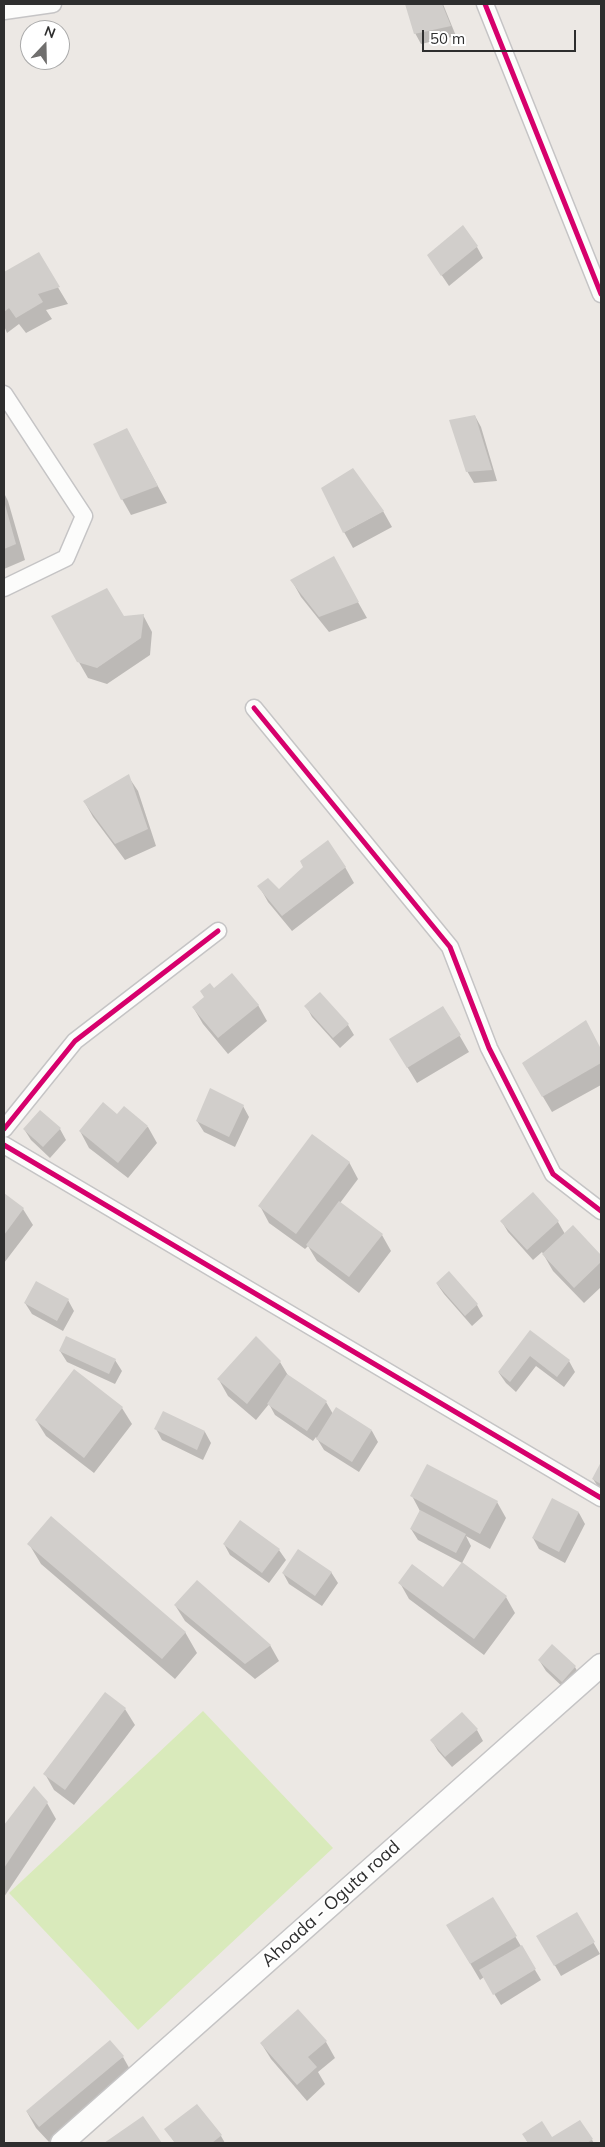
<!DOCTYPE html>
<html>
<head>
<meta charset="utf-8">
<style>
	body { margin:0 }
	#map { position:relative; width:605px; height:2147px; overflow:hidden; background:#ece8e4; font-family:Mulish,sans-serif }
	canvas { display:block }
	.frame { position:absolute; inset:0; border:5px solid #2e2e2e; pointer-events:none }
	.north { position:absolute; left:20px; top:20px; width:50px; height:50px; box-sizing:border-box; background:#fff; border:1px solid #ababab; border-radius:50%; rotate:21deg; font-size:14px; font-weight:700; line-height:20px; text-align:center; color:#2e2e2e }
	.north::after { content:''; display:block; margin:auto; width:18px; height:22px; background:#706f6e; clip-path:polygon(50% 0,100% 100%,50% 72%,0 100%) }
	.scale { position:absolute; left:422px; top:30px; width:154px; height:22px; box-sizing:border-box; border:2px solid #2e2e2e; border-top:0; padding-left:6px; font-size:15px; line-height:18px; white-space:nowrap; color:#2e2e2e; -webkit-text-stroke:4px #fff; paint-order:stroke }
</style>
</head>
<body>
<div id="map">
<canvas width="605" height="2147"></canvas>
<div class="frame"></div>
<div class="north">N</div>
<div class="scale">50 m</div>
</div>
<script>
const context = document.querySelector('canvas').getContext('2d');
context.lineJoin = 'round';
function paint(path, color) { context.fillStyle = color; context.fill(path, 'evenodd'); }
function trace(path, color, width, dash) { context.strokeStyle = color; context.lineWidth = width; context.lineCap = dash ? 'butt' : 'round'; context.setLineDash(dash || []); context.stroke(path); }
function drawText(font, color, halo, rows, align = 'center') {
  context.font = font + ' Mulish,sans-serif'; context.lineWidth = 4; context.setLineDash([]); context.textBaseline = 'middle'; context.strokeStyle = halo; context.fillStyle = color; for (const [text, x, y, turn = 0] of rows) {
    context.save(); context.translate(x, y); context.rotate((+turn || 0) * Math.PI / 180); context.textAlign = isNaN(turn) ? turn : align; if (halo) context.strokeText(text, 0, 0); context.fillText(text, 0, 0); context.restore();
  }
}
paint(new Path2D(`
	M203,1711L333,1848L138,2030L9,1893Z`), '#d9eabb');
paint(new Path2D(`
	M407,4H443L456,36L421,44L415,33Z
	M477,247L483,258L449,286L428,255Z
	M38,254L68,304L46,310L52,319L26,333L19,324L7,333L4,326V273Z
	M475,416L481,427L497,481L474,483L467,471Z
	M136,446L167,503L131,515L122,499Z
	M4,493L8,501L25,560L4,569Z
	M383,511L392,527L353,548L344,532Z
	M333,558L367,618L329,632L301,597L292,581Z
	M143,615L152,632L150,655L107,684L88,678L53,617L123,618Z
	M128,776L138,791L156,846L125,860L93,817L84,801Z
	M345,867L354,883L292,931L268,902L259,886L279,891L304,868Z
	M214,990L258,1005L267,1021L228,1054L203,1024L193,1007Z
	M306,1006L348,1025L354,1035L340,1048L312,1017Z
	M443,1007L469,1052L417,1083L400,1055Z
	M585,1022L601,1050V1085L552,1112L523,1063Z
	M243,1106L249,1117L235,1147L204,1132L197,1121Z
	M148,1127L157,1143L128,1178L89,1148L80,1131Z
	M24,1129H60L66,1140L50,1158L31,1140Z
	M349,1162L358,1179L340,1203L382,1235L391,1251L359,1293L317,1261L308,1246L305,1249L269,1223L260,1206Z
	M4,1194L23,1209L33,1225L4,1263Z
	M533,1194L558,1222L565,1234L573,1227L601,1257V1287L584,1303L553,1271L542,1252L533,1260L508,1232L502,1222Z
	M437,1284L477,1305L483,1316L472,1326L444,1294Z
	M68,1300L74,1311L63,1331L32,1314L25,1303Z
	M530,1332L569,1361L575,1372L564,1387L536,1366L516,1392L506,1383L499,1373Z
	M66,1338L115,1360L122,1371L115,1384L67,1362L60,1351Z
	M280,1362L289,1377L326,1402L333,1414L372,1431L378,1442L359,1472L324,1450L316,1437L313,1441L275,1415L269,1404L256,1420L228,1396L219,1380Z
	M75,1371L122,1408L132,1424L94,1473L46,1436L36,1420Z
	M163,1413L205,1432L211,1443L203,1460L162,1440L156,1429Z
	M601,1465V1491L593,1479Z
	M412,1496L497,1502L506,1518L490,1549L466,1536L471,1546L462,1563L418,1540L411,1529L420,1511Z
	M553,1500L579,1513L585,1524L565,1563L539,1549L533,1538Z
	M29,1544L185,1632L197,1653L175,1679L41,1564Z
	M224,1544L279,1550L286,1560L269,1583L230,1555Z
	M331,1572L338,1583L322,1606L289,1584L283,1573Z
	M400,1583L506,1597L515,1613L484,1655L409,1599Z
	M175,1605L270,1645L279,1661L255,1679L185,1621Z
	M539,1660L575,1667L581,1678L568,1692L546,1671Z
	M125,1709L135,1725L74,1805L54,1790L45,1774Z
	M477,1730L483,1741L452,1767L438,1751L432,1741Z
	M34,1788L47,1803L56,1819L4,1897V1827Z
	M493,1899L541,1980L501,2005L484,1977L480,1980L448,1926Z
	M577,1914L600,1954L561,1976L538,1936Z
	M326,2042L335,2058L318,2072L325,2084L307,2101L271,2059L261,2043Z
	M123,2057L132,2073L49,2142L36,2128L27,2112Z
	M143,2118L160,2143H106Z
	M580,2121L594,2143H528L524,2135L552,2139Z
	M166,2129L221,2136L225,2143H175Z`), '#0003');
paint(new Path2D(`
	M405,4H442L451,26L414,34Z
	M463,225L478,246L441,276L427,255Z
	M39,252L60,287L38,294L43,302L16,318L9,308L4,312V272Z
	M475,415L492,470L466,472L449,420Z
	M127,428L158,486L121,500L93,444Z
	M353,468L384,511L343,533L321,488Z
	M4,501L16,544L4,549Z
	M334,556L359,602L319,617L290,580Z
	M107,588L124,616L144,614L141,638L97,668L77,662L51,616Z
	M129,774L148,829L115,844L83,801Z
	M328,840L346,867L282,916L257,886L268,878L279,889L303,867L300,861Z
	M232,973L259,1005L218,1038L192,1007L204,997L200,991L210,983L214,988Z
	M320,992L349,1024L333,1038L304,1006Z
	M443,1006L461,1035L407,1068L389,1039Z
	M586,1020L601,1049V1063L542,1097L522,1063Z
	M210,1088L244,1105L229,1137L196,1121Z
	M103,1102L117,1114L124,1106L148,1126L118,1163L79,1131Z
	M40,1110L61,1128L43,1147L23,1129Z
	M312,1134L350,1162L296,1234L258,1206Z
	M533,1192L559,1221L527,1250L500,1221Z
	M4,1193L24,1208L4,1235Z
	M339,1201L383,1234L349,1277L306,1245Z
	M573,1225L601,1255V1262L574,1288L542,1254Z
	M449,1271L478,1304L465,1316L436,1283Z
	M36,1281L69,1299L57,1321L24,1303Z
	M530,1330L570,1360L557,1377L530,1356L510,1382L498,1372Z
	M66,1336L116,1359L109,1374L59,1351Z
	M256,1336L281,1361L247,1404L217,1379Z
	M74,1369L123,1407L84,1458L35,1420Z
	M287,1374L327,1401L307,1431L267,1404Z
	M336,1407L372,1430L352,1462L316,1439Z
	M163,1411L205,1431L197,1450L154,1429Z
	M601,1462V1484L592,1479Z
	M427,1464L498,1501L480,1534L410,1496Z
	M552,1498L579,1512L559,1552L532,1538Z
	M420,1510L466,1534L456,1553L410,1529Z
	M51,1516L186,1632L162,1659L27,1544Z
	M240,1520L280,1549L262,1573L223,1544Z
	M298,1549L332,1572L315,1596L282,1573Z
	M462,1562L507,1596L474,1639L398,1583L412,1564L443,1587Z
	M197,1580L271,1645L245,1664L174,1605Z
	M552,1644L576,1666L562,1682L538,1660Z
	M105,1692L126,1708L65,1790L43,1774Z
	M462,1712L478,1729L445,1757L430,1740Z
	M34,1786L48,1802L4,1868V1825Z
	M493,1897L517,1936L470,1964L446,1925Z
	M577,1912L595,1942L554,1966L536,1936Z
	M522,1945L536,1969L493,1995L479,1970Z
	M298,2009L327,2041L308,2057L317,2067L297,2085L260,2043Z
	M110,2040L124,2056L39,2127L26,2111Z
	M197,2104L222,2135L212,2143H175L164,2129Z
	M143,2116L162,2143H104Z
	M580,2120L593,2139L587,2143H528L522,2134L542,2121L552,2137Z`), '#d1cecb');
const minor = new Path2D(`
	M485,4L601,294
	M4,11L53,4
	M4,394L84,516L66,558L4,588
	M254,708L450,947L489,1048L553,1174L601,1211
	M4,1129L75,1041L218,931
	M4,1145L601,1498`);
const secondary = new Path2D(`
	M62,2143L601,1665`);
trace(minor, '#c5c4c5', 19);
trace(secondary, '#c5c4c5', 25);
trace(minor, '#fcfcfb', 16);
trace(secondary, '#fcfcfb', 22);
trace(new Path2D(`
	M485,4L601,294
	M254,708L450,947L489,1048L553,1174L601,1211
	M4,1129L75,1041L218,931
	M4,1145L601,1498`), '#d6006c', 5);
drawText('18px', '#2e2e2e', '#fff', [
	["Ahoada - Oguta road",331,1904,-42]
]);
</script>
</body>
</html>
